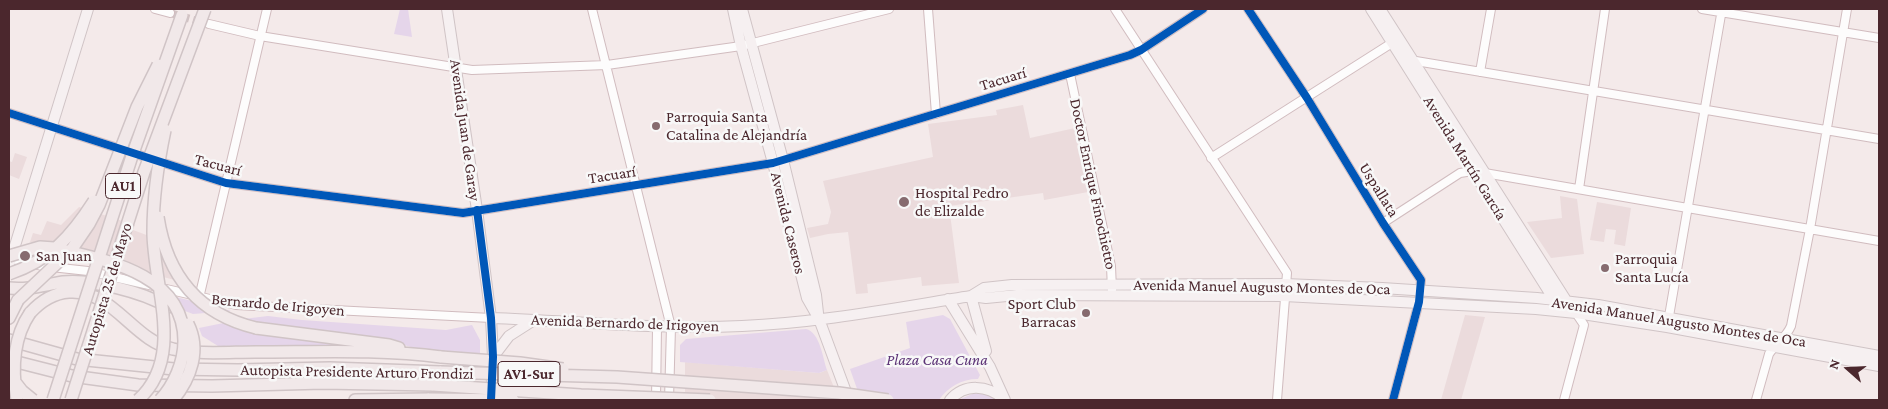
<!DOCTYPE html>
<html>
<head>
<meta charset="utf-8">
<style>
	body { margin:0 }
	#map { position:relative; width:1888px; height:409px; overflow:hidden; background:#f4eaea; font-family:"Crimson Pro",serif }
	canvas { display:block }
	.frame { position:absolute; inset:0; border:10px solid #4b272d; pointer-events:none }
	.north { position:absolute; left:1823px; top:344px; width:50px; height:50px; -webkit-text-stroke:4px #f8f8f8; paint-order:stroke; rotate:289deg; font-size:14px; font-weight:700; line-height:20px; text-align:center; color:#4b272d }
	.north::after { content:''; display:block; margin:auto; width:18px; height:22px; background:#4b272d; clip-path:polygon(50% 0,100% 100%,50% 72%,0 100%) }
</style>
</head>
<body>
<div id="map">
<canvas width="1888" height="409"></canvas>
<div class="frame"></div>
<div class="north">N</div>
</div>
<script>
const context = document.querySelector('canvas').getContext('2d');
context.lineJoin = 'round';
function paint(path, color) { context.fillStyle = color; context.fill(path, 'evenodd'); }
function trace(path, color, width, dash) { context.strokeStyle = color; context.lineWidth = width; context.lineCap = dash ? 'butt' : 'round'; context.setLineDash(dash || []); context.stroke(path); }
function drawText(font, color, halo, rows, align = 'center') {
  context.font = font + ' "Crimson Pro",serif'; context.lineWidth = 5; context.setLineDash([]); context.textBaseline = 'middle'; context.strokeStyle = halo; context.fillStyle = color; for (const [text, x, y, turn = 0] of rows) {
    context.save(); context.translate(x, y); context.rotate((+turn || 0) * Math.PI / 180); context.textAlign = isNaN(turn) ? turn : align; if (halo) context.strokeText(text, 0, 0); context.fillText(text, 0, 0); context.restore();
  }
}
paint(new Path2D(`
	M1023,105L1030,138L1075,128L1088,192L1044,200L1043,193L949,206L959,283L922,286L921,277L867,284L868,293L856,294L848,232L828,234L810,238L807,228L828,224L831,212L823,181L933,157L928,124L997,115L996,110Z
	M15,153L27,157L19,179L9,175V161L12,162Z
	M1560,196L1577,199L1584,254L1551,258L1527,222L1562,218Z
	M1597,202L1631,208L1625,246L1614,244L1616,230L1606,229L1604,242L1590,240Z
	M79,207L135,225L133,230L160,240L175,280L52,249L30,242L33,233L41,235L47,221L61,225Z
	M1465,315L1485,317L1461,400H1441Z
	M685,362L819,373L827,370L839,400H685Z`), '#ebdbdc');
paint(new Path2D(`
	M400,9H408L412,37L394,34Z
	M176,297L231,311L193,314L185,311Z
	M943,315L950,319L980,375L978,379C961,379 948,387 939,400H861L850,369L910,348L906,322Z
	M268,316L302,320L446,330L472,325L480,340V356L414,348L391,341L366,345L218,346L202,336L199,328L243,319Z
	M806,329C820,332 823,359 827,370L819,373L680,362V345L686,339Z
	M977,392L989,394L998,400H958Z`), '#e5d5ea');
trace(new Path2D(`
	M170,13L204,23`), '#d2c3c4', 8, [8, 4]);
const minor = new Path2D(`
	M155,9L170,13
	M592,9L671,327L669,400
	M928,9L936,114
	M1115,9L1287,273L1277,400
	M1248,9L1307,98L1383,223L1421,280L1419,302L1393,400
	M1702,9L1879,38
	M209,24L260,36L472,70L607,65L741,46L889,9
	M1410,60L1879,139
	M1480,72L1491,9
	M1070,74L1111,266L1112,290
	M9,113L226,183L463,213L773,163L1130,55L1141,50L1203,9
	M1211,158L1395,41
	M1579,189L1605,9
	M1383,223L1460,173L1473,171L1879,241
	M9,258L42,266L88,271L236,305L491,318
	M199,298L267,9
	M1668,322L1722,9
	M656,400L657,327
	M1564,400L1584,325L1576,313
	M1756,400L1769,354C1776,343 1786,338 1791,326L1810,229L1847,9`);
const major = new Path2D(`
	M447,9L477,210L491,318L493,357L491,397
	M733,9L741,46L773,163L807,298L819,319L849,400
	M742,9L783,160L816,295L818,313
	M1371,9L1548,290L1564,300
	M1380,9L1569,305
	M9,265L88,9
	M971,296L984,288L1012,285L1285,284L1382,288L1537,298L1598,305L1879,356
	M971,296L986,351
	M948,299L990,367L1005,400
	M491,318C575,321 658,330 742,326C819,323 895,308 971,296L986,298L1017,295L1284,296L1536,309L1576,313L1667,327L1879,366
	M493,357L509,336L534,320
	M950,400C965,383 987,385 1004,399`);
const highway = new Path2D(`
	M9,288C29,290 43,285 63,282C92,279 143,292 168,307
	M30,313C41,301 53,293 69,292C113,289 133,341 173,349C199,355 229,352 256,352C317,352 380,349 441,357
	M9,318L18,300
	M256,328L389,345L399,348
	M9,340L77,359L174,369L238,370L330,368L441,372
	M9,360L72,376L138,385L212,386L323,383L433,385
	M355,400L429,399
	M513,400L556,397`);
trace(minor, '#d1bcbf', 10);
trace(major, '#d0c4c6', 12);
trace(highway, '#d0c4c6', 14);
trace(minor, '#fdfcfc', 8);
trace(major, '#f6f0f1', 10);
trace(highway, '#f1e8e9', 11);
const highwayBridge = new Path2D(`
	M158,217C167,276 198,314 256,328
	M9,256L40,247L54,248C105,260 184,273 184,341C184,362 174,385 160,400
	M9,274C50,260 71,237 94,201
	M18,300L72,249L89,224L99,205L137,107L158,65
	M441,357L520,363L563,369
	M441,372L617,377L839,393L888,400
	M15,382L22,391L33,400
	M433,385L581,395L710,400
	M429,399L513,400
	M17,400C12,371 13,338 30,313
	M53,400L131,159L182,15
	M71,400L144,172L205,9
	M138,400C186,357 153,286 153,232C153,197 158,163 165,130
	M173,400C191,378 201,350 188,324`);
trace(highwayBridge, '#d0c4c6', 14, []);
trace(highwayBridge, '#f1e8e9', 11);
trace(new Path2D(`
	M1248,9L1307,98L1383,223L1421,280L1419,302L1393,400
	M9,113L226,183L463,213L773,163L1130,55L1141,50L1203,9
	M477,210L491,318L493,357L491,400`), '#0057b8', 8);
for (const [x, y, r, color] of [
	[656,126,5,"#866b6f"],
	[904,202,6,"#866b6f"],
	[25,256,6,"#866b6f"],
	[1605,268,5,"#866b6f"],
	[1086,313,5,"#866b6f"]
]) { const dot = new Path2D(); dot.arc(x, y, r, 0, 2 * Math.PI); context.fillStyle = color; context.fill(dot); trace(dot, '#f8f8f8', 2); }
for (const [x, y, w] of [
	[123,186,35],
	[529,374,62]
]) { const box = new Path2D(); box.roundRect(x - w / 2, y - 12.5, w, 25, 4); context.fillStyle = '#f8f8f8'; context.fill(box); trace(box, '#4b272d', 1); }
drawText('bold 15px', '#4b272d', null, [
	["AU1",123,186],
	["AV1-Sur",529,374]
]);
drawText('16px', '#4b272d', '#f8f8f8', [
	["Tacuarí",1003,79,-17],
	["Avenida Juan de Garay",465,130,82],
	["Avenida Martín García",1465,158,58],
	["Tacuarí",218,165,15],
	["Tacuarí",612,175,-9],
	["Doctor Enrique Finochietto",1093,184,78],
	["Uspallata",1379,190,58],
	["Avenida Caseros",788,223,76],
	["Avenida Manuel Augusto Montes de Oca",1262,287,1],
	["Autopista 25 de Mayo",107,289,-73],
	["Bernardo de Irigoyen",278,305,5],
	["Avenida Manuel Augusto Montes de Oca",1679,322,9],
	["Avenida Bernardo de Irigoyen",625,323,2],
	["Autopista Presidente Arturo Frondizi",357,372,1]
]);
drawText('16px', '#4b272d', '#f8f8f8', [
	["Parroquia Santa",666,117],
	["Catalina de Alejandría",666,135],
	["Hospital Pedro",915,193],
	["de Elizalde",915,211],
	["San Juan",36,256],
	["Parroquia",1615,259],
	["Santa Lucía",1615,277],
	["Sport Club",1076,304,"right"],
	["Barracas",1076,322,"right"]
], 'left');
drawText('italic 16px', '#5c3376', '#f8f8f8', [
	["Plaza Casa Cuna",937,360]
]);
</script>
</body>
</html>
